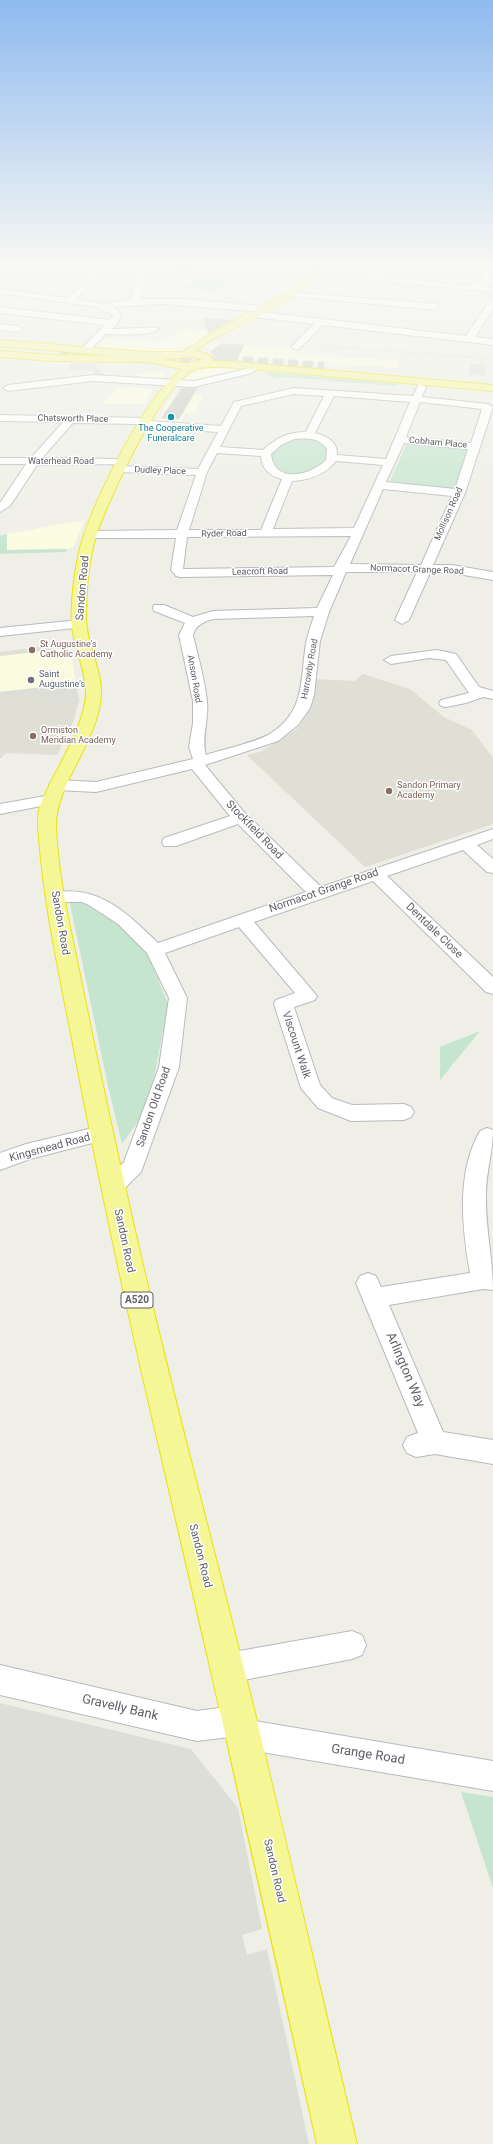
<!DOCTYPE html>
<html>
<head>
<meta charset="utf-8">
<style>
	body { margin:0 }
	canvas { display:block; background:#efefe7 }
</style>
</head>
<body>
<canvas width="493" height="2144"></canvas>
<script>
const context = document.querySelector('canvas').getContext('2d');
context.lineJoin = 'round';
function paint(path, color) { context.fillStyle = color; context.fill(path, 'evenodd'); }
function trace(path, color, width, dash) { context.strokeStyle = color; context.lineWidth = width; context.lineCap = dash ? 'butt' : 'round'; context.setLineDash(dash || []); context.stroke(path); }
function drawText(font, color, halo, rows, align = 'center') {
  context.font = font + ' Roboto,sans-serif'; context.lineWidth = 3; context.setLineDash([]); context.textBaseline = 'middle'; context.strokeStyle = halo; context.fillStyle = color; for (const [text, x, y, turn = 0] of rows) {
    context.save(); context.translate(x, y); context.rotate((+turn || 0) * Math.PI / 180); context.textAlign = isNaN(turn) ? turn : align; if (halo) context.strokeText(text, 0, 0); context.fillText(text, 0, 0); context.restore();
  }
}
paint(new Path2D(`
	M182,329L214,331L200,341L174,353L95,347L103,338L162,342Z
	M210,343L298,348L297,349H299L296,355L400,360L397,368L220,356L209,353Z
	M204,365L246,368V369L211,375L193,382L183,381L190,372Z
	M154,372L165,373L161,378L153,379L139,378L136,374Z
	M117,387L151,389H153L144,404H103Z
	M173,394L203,396L194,414L185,413L180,424L161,423L158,421Z
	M85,520L73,548L7,550V534Z
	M60,649L63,651H70L76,683L0,692V656Z`), '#fbfcdf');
paint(new Path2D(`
	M71,363H93L104,374L95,375L93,371L68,370Z
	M471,364L487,365L485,376L468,374Z
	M76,683L79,700L0,696V692Z
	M0,1703L191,1749L238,1808L262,1929L242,1935L247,1955L267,1949L309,2144H0Z`), '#deded9');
paint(new Path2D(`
	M64,644L66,651L59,649L0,656V652Z
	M363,674L410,689L444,717L472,730L493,758V824L365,867L247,755L260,752L297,729L306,716L315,679L355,681Z
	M0,696L79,700L74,720L57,755L6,753L0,759Z`), '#dfdfd5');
paint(new Path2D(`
	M170,266L245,270L213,292L183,289L196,280L167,276Z
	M265,372L398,384L397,386L283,377L275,379Z
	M312,437L327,445L329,458C311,474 303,476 279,473L269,456L270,453L289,439Z
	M407,443L470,449L455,490L389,483Z
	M7,534V550L67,549L66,552L0,554V536Z
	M69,899L93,907L119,924L147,952L168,1004L154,1078L144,1113L122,1144L108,1086Z
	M480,1031L440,1080V1047Z
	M461,1792L493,1797V1888Z`), '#c5e5ce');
const building = new Path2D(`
	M203,318L231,320L209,333Z
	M222,344L244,345L238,357H235L237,361L221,360L210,352Z
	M182,388H197L179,419L162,418Z`);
paint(building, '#cbcbc3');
trace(building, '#d4d3c5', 1);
trace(new Path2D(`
	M59,355L93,357
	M136,358L227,363
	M213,359L324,367`), '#cbcbc7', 10, [10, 5]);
const minor = new Path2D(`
	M70,262H85L81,264L0,278V274Z
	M141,262H149L140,299H182L262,306L266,309L262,312L162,304L112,307L117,309L121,315L116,325L111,329C120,329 156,326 159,329C151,337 118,334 106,334L88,352H82V348L105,325L0,313V307L110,320L113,315L97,307L0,293V289L68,298L100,269H103V273L76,299L103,304L131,300Z
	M214,262L319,265L323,267L319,269L218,264Z
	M379,262H387L377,276L466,285L481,281L490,265L452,264L448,262H493V273L487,285L480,286L493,288V292L369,280L368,278Z
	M436,262H444L437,272H431L430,270Z
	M288,292L436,304L440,307L436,310L291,296L287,294Z
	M493,299V309L475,337L493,339V345L323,325L299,349L296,350L291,347L314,324L254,317L250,314L254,311L466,336L490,300Z
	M0,324L18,326L22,329L18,332L0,330Z
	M250,363L253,364L257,369L252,373L194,387L93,381L8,391L3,388L8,385L93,375L194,381L246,369L247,364Z
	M421,384L426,387L422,397L488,404L493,407L465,493L433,565H452L493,572V580L452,573H430L409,620L402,624L395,620L417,572H346L329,612L320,641L314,695L310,708L298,725L278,741L205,765L243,811L321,887L493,829V839L477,845L493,859V873L487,872L463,850L387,876L493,977V994L486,992L373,881L254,922L317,996L315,1000L294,1007L320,1085L332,1098L352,1105L404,1104L411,1107L414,1112L411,1117L404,1120L351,1121L318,1108L301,1088L274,1004L276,1000L295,993L239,927L165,953L187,998L179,1067L141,1172L121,1192L113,1194L105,1192L102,1186L105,1180L124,1162L159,1067L169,998L147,953L118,924L89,905L82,902H49L46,898L49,894C96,882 126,912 158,943L306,892L238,824L176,846H164L162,842L164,838L230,816L192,769L96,792L57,790L51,788L49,785L51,782L57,780L96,782L193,759L189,747L193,723V701L179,635L185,623L154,611L153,608L154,605H164L193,617L213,611L317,608L333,575L180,577L176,576L171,570L176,538H86L84,535L86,532L90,531L177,530L196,475L119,472L114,469L119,466L198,469L218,432L143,427L138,424L73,423L42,458L123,459L128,462L127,464L37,465L10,506L0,512V503L26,464H0V458H31L63,422L0,421V415L145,418L150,421L221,426L234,402L294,388L413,396L418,385ZM294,394L324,396L306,432C288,432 276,438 263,450L220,447L241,406ZM334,396L410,402L386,459L337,455C338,442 327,436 315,433ZM420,402L482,409L471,443L406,437ZM294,439C306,438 319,437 327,449L326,460C310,476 274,484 271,454L281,445ZM404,443L468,449L455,489L386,482ZM217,453L261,456C262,469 269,476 282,479L261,530H189L207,472ZM336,461L383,465L354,528L273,529L292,481C309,480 325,475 336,461ZM383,489L452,496L421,565L350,564ZM351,536L334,567L183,569L187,537ZM314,616C311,625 308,634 306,643C300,680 306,713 268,735C253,743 224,749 206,755C201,739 209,719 207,702C205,679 198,657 193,635C196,625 203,622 213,619Z
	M79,620L86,624L84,627L0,636V628Z
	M437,650L456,654L479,687L493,691V699L483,697L466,703L446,707L441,706L439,703L441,700L469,693L446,660L429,658L391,664L384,660L391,656Z
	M51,795L57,797L59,800L57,803L0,814V804Z
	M101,1126L108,1129L111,1134L108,1139L30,1159L0,1170V1153L26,1144Z
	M487,1128L493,1130C493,1152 486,1172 486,1194C485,1227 493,1258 493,1290L483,1289L389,1305L443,1432L493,1440V1464L435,1454L416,1457L407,1453L403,1445L407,1437L418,1433L356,1283L360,1276L368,1273L376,1276L381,1287L470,1273C462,1227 456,1173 480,1131Z
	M352,1631L362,1635L366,1645L362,1655L352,1659L228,1683L218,1678L213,1668L218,1658L228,1653Z
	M0,1665L197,1711L240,1705L251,1709L255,1721L493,1761V1791L244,1749L233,1745L230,1737L197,1741L0,1695Z`);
const highway = new Path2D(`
	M316,262H324C302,307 233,322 195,351L208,354L213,360L212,361H225L493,385V391L225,367C217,367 205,366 197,369C162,380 108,501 96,536C88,562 86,593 86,620C87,645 102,670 101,694C99,742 55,783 56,827C58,880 72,934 82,985C99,1069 117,1152 136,1235C173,1398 217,1559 257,1721C291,1862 323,2003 357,2144H317C265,1908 212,1673 157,1438C126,1306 97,1173 72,1039C59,972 44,905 39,838C38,829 37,819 39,810C41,801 46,793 50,784C63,758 87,719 86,690C85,668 74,647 72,626C70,603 76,556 84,535C100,489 145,397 182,369L149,362L53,361L0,357V351L53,355L115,356L0,346V340L144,352H182L225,325L288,292L312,269ZM193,357L202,359C190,367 175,361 163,359Z`);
trace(minor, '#b9b9bf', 2);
trace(highway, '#eae20c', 2);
paint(minor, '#fff');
paint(highway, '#f5f796');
trace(new Path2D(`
	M322,346L493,359`), '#b6b6b7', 1.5, [0.5, 2]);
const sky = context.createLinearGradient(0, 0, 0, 562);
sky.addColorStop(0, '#8fbaf0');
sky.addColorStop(0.47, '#f8f8f4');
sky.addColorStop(1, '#f8f8f400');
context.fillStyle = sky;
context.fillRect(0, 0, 493, 562);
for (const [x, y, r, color] of [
	[171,417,4,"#0f9aa8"],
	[32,650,4,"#8d6e63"],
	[31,680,4,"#6b7280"],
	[33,736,4,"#8d6e63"],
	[389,791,4,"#8d6e63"]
]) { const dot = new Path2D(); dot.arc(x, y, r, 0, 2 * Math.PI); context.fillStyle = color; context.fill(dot); trace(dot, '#fff', 1.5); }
drawText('9px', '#5e5f66', '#fff', [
	["Chatsworth Place",73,419,1],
	["Cobham Place",438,443,5],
	["Waterhead Road",61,462],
	["Dudley Place",160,471,2],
	["Mollison Road",449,514,-66],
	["Ryder Road",224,534,-1],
	["Normacot Grange Road",417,570,2],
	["Leacroft Road",260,572,-1],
	["Harrowby Road",310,669,-80],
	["Anson Road",194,679,80]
]);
drawText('9px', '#0d838f', '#fff', [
	["The Cooperative",171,429],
	["Funeralcare",171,439]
]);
drawText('9px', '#785e54', '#fff', [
	["St Augustine's",40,645],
	["Catholic Academy",40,655],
	["Ormiston",41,731],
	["Meridian Academy",41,741],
	["Sandon Primary",397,786],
	["Academy",397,796]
], 'left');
drawText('9px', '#5b616d', '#fff', [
	["Saint",39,675],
	["Augustine's",39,685]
], 'left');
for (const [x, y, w] of [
	[137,1300,32]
]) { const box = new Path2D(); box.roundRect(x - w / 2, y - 8, w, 16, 3); context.fillStyle = '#fff'; context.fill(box); trace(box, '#5e5f66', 1); }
drawText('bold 10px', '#5e5f66', null, [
	["A520",137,1300]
]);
drawText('11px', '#5e5f66', '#fff', [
	["Sandon Road",83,588,-85],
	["Stockfield Road",254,830,46],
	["Normacot Grange Road",324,891,-19],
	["Sandon Road",60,923,80],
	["Dentdale Close",434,931,44],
	["Viscount Walk",296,1045,72],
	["Sandon Old Road",154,1107,-71],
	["Kingsmead Road",50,1148,-15],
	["Sandon Road",124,1241,78],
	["Sandon Road",200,1556,76],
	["Sandon Road",274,1871,77]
]);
drawText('13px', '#5e5f66', '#fff', [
	["Arlington Way",405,1370,67],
	["Gravelly Bank",120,1708,13],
	["Grange Road",368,1755,9]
]);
</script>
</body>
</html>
